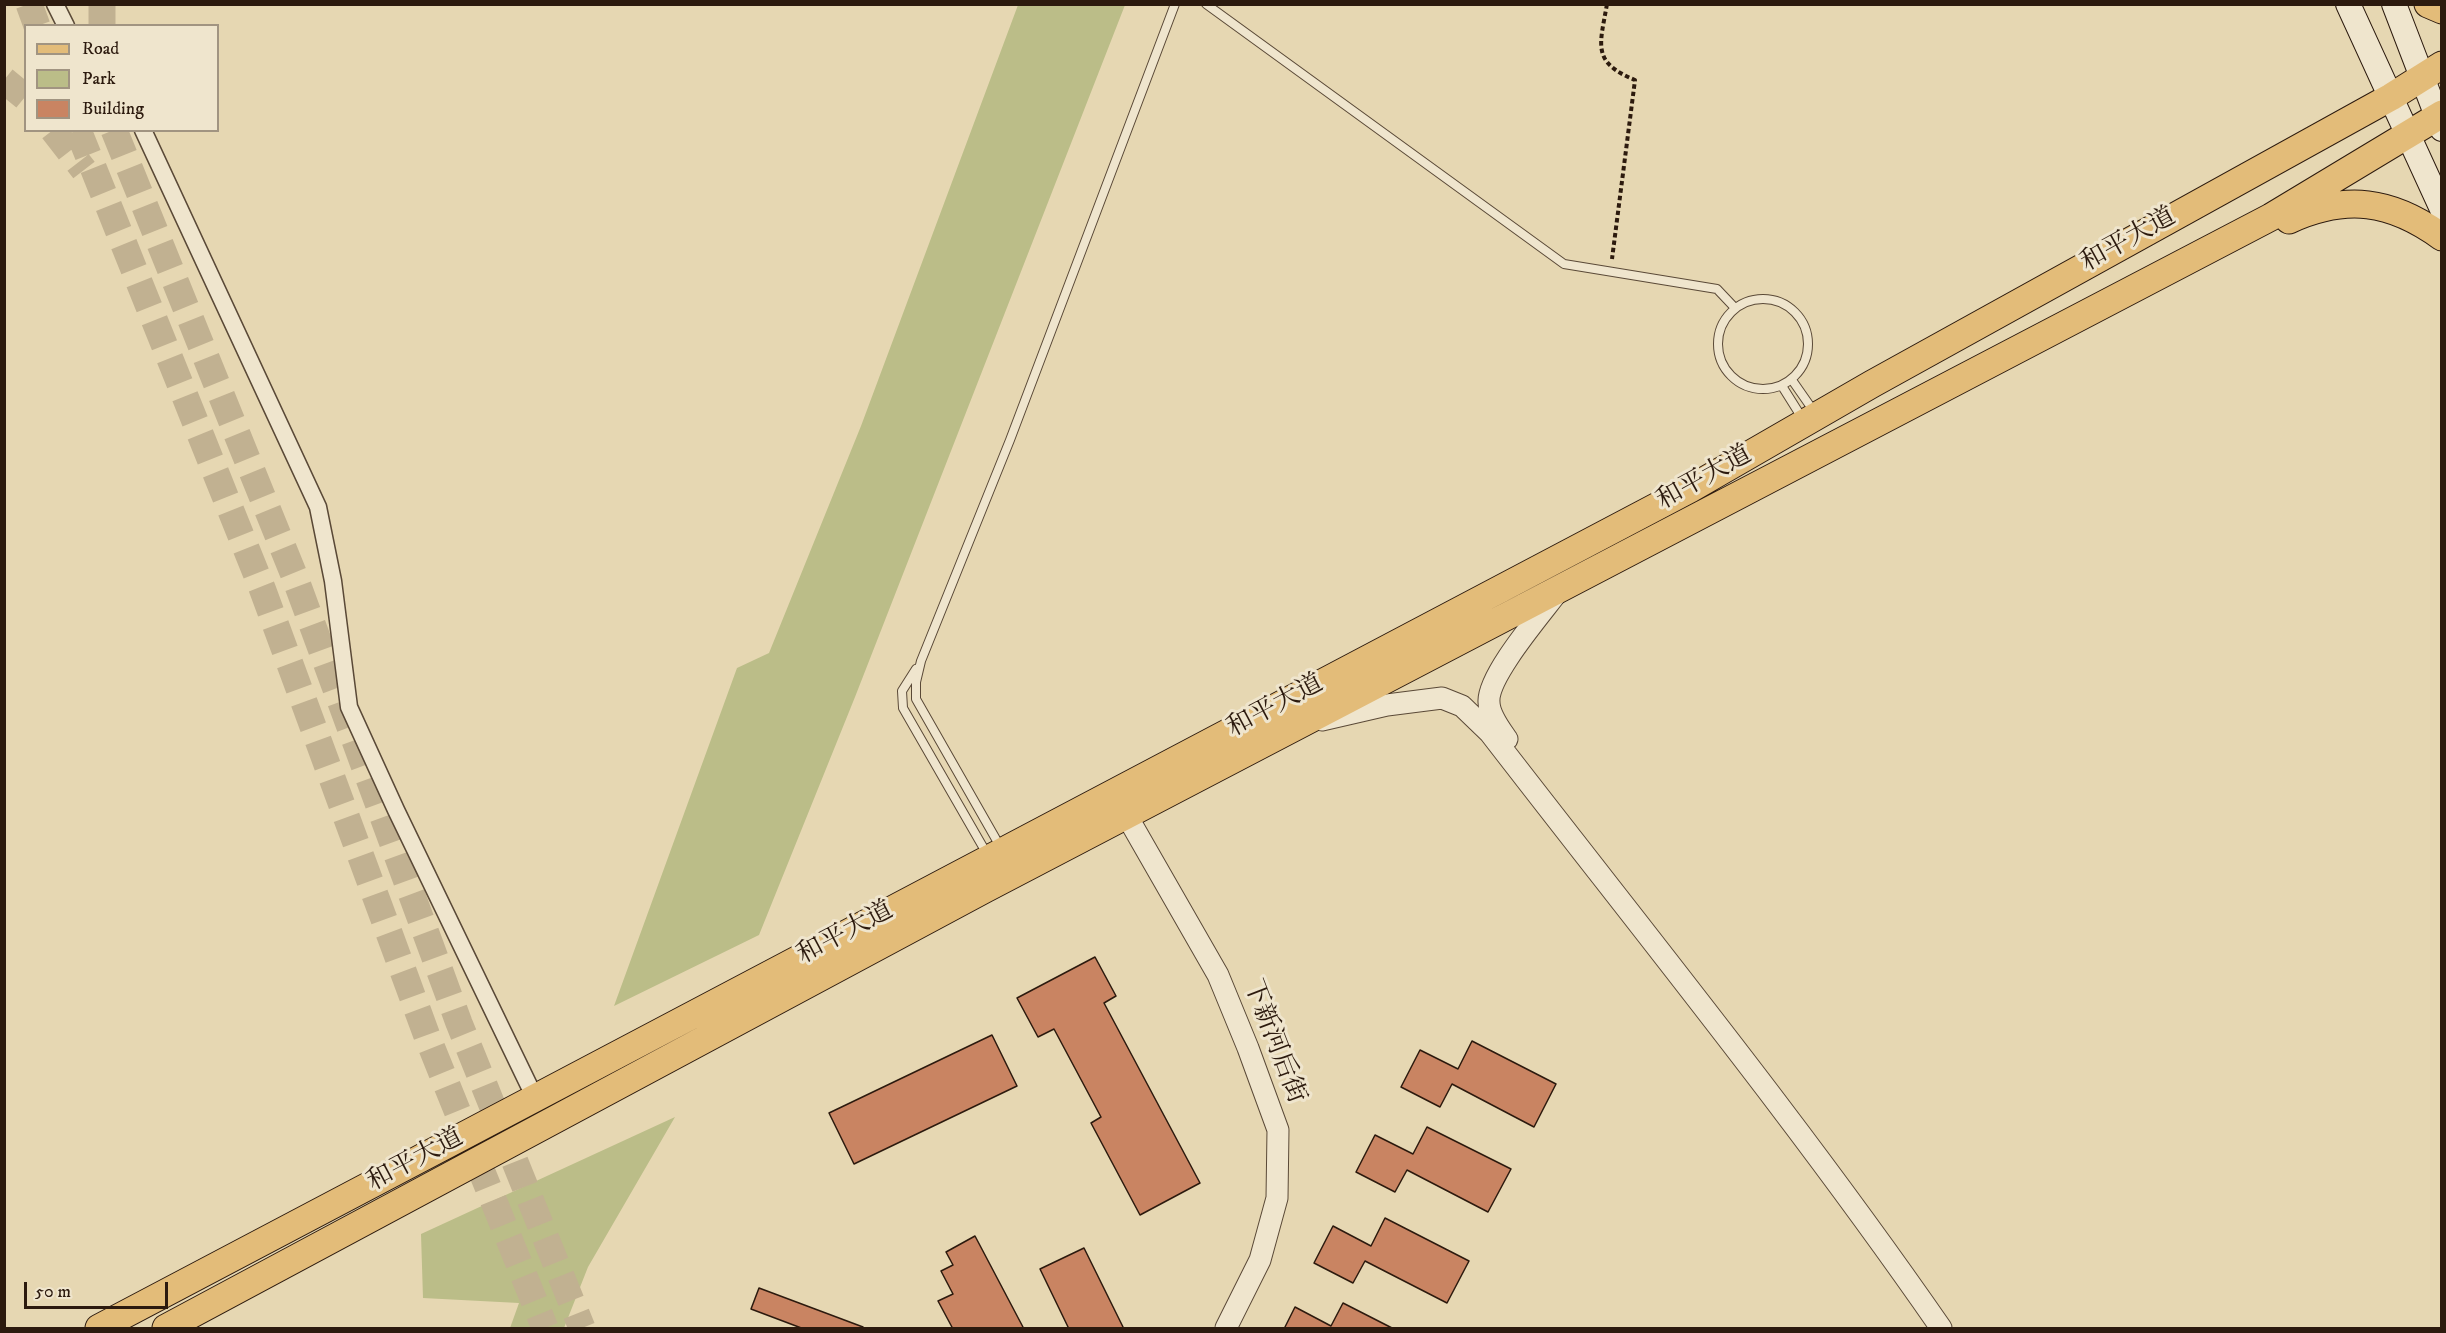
<!DOCTYPE html>
<html>
<head>
<meta charset="utf-8">
<style>
	body { margin:0 }
	#map { position:relative; width:2446px; height:1333px; overflow:hidden; background:#e6d7b2; font-family:"IM FELL DW Pica",serif }
	canvas { display:block }
	.frame { position:absolute; inset:0; border:6px solid #2c1a0e; pointer-events:none }
	.legend { position:absolute; left:24px; top:24px; width:195px; height:108px; box-sizing:border-box; background:#efe5cd; border:2px solid #a19481; margin:0; padding:8px 10px; list-style:none; font-size:18px; color:#2c1a0e }
	.legend li { display:flex; align-items:center; gap:12px; height:30px }
	.legend b { width:30px; border:2px solid #a19481 }
	.scale { position:absolute; left:24px; top:1282px; width:144px; height:27px; box-sizing:border-box; border:3px solid #2c1a0e; border-top:0; padding-left:8px; font-size:18px; line-height:21px; white-space:nowrap; color:#2c1a0e; -webkit-text-stroke:4px #efe5cd; paint-order:stroke }
</style>
</head>
<body>
<div id="map">
<canvas width="2446" height="1333"></canvas>
<div class="frame"></div>
<ul class="legend">
<li><b style="height:8px;background:#e3bc79"></b>Road</li>
<li><b style="height:16px;background:#bbbd88"></b>Park</li>
<li><b style="height:16px;background:#c98462"></b>Building</li>
</ul>
<div class="scale">50 m</div>
</div>
<script>
const context = document.querySelector('canvas').getContext('2d');
context.lineJoin = 'round';
function paint(path, color) { context.fillStyle = color; context.fill(path, 'evenodd'); }
function trace(path, color, width, dash) { context.strokeStyle = color; context.lineWidth = width; context.lineCap = dash ? 'butt' : 'round'; context.setLineDash(dash || []); context.stroke(path); }
function drawText(font, color, halo, rows, align = 'center') {
  context.font = font + ' "IM FELL DW Pica","Noto Serif SC",serif'; context.lineWidth = 6; context.setLineDash([]); context.textBaseline = 'middle'; context.strokeStyle = halo; context.fillStyle = color; for (const [text, x, y, turn = 0] of rows) {
    context.save(); context.translate(x, y); context.rotate((+turn || 0) * Math.PI / 180); context.textAlign = isNaN(turn) ? turn : align; if (halo) context.strokeText(text, 0, 0); context.fillText(text, 0, 0); context.restore();
  }
}
paint(new Path2D(`
	M1018,5H1125L855,697L759,935L614,1006L737,668L769,653L861,426Z
	M675,1117L588,1267L564,1328H510L519,1303L423,1298L421,1234Z`), '#bbbd88');
const building = new Path2D(`
	M1095,957L1116,996L1104,1003L1200,1183L1140,1215L1091,1123L1101,1117L1054,1029L1038,1037L1017,998Z
	M992,1035L1017,1086L854,1164L829,1113Z
	M1472,1041L1556,1084L1534,1127L1452,1084L1440,1107L1401,1087L1420,1050L1458,1069Z
	M1427,1127L1511,1169L1488,1212L1407,1170L1395,1192L1356,1172L1375,1135L1413,1154Z
	M1385,1218L1469,1261L1447,1303L1365,1261L1353,1283L1314,1263L1333,1226L1371,1246Z
	M975,1236L1024,1329H953L938,1301L953,1294L941,1271L953,1265L946,1252Z
	M1084,1248L1124,1329H1069L1040,1269Z
	M759,1288L863,1327V1329H804L751,1309Z
	M1343,1303L1394,1329H1284L1295,1307L1331,1326Z`);
paint(building, '#c98462');
trace(building, '#2c1a0e', 1.5);
trace(new Path2D(`
	M29,4L37,26
	M102,26V4
	M4,80L26,98
	M53,130L84,170
	M78,130L262,588L427,1036L545,1328
	M114,130L294,575L459,1023L582,1328`), '#c1b191', 27, [27, 14]);
const service = new Path2D(`
	M1206,4L1564,264L1717,289L1735,308
	M1718 344a45 45 0 1 1 90 0a45 45 0 1 1-90 0Z
	M1792,380L1815,413
	M1782,386L1804,421
	M916,669L902,691L903,708L987,854
	M1001,848L916,699V682L921,661L1010,440L1175,4`);
const minor = new Path2D(`
	M55,4L66,26
	M143,130L318,507L333,581L349,707L396,810L535,1098`);
const tertiary = new Path2D(`
	M1322,720L1387,705L1442,698L1462,706L1490,733C1642,930 1799,1123 1941,1328
	M1507,739C1500,729 1489,715 1489,702C1487,676 1542,613 1559,590
	M1120,804L1218,975L1248,1048L1278,1130L1277,1198L1260,1260L1226,1328`);
const secondary = new Path2D(`
	M2348,4L2442,209
	M2394,4L2442,129`);
const primary = new Path2D(`
	M2428,4L2442,10
	M2289,220C2346,194 2391,200 2442,237
	M99,1328L1690,489L1872,384L2391,97L2442,65
	M166,1328L985,889L2271,217L2442,114`);
trace(service, '#5a4937', 10);
trace(minor, '#5a4937', 19);
trace(tertiary, '#5a4937', 23);
trace(secondary, '#2c1a0e', 26);
trace(primary, '#2c1a0e', 29);
trace(new Path2D(`
	M1607,4C1600,45 1591,62 1635,80L1612,259`), '#2c1a0e', 4, [4.5, 3]);
trace(service, '#efe5cd', 8);
trace(minor, '#efe5cd', 16);
trace(tertiary, '#efe5cd', 21);
trace(secondary, '#efe5cd', 24);
trace(primary, '#e3bc79', 27);
drawText('26px', '#2c1a0e', '#efe5cd', [
	["和平大道",2129,241,-29],
	["和平大道",1705,479,-29],
	["和平大道",1276,707,-28],
	["和平大道",846,934,-28],
	["下新河后街",1273,1042,69],
	["和平大道",416,1161,-28]
]);
</script>
</body>
</html>
